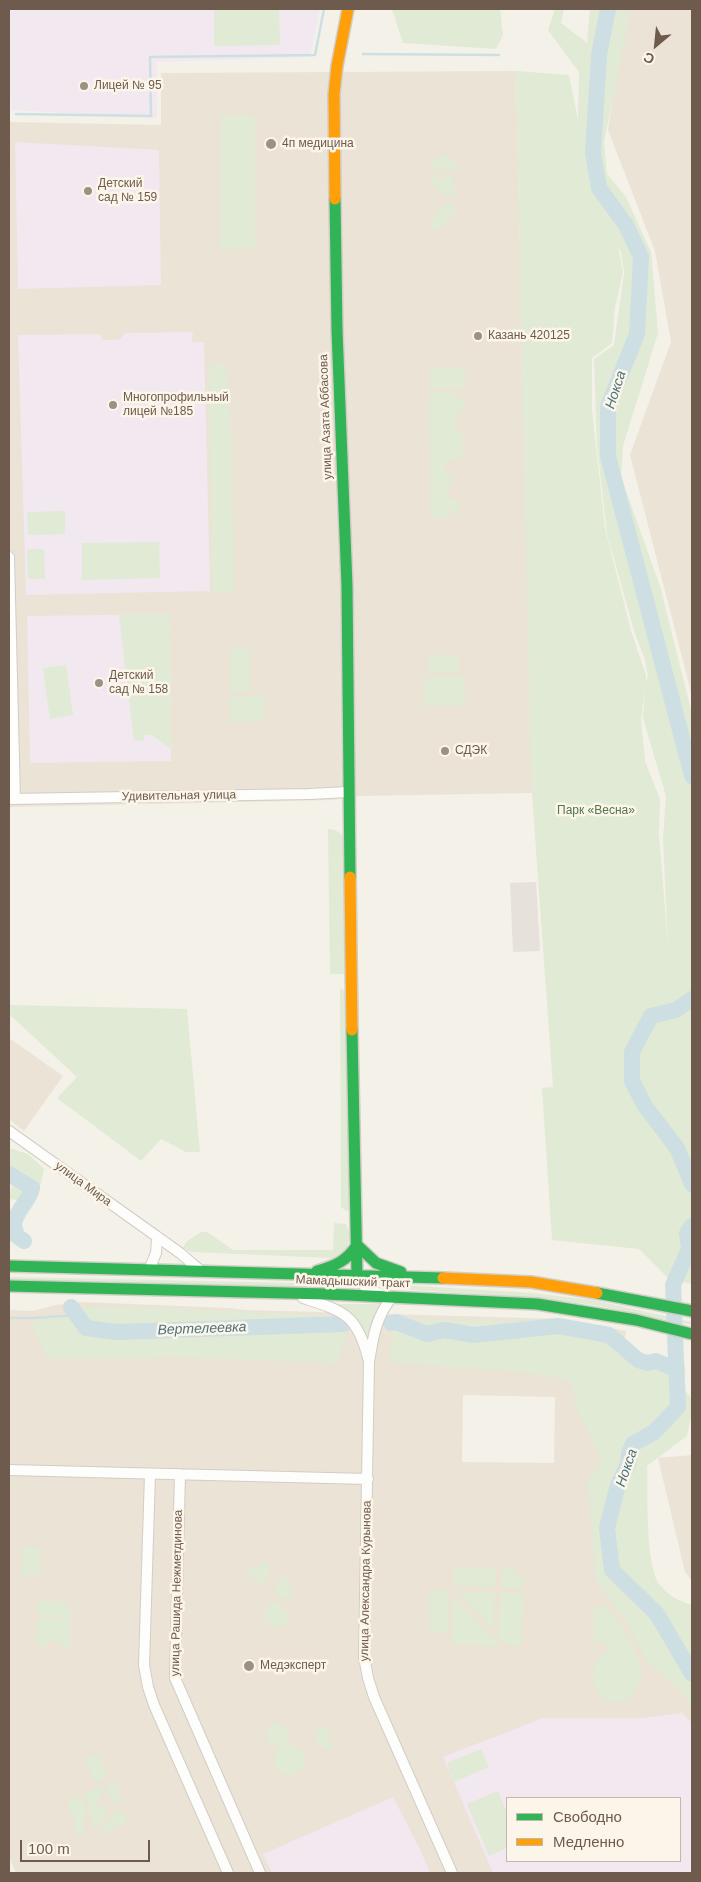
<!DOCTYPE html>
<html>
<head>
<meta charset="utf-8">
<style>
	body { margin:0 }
	#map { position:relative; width:701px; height:1882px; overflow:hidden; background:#f4f1e9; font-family:Arial,sans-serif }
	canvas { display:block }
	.frame { position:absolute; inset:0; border:10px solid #6e5b4d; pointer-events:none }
	.legend { position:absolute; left:506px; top:1797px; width:175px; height:65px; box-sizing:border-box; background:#fcf6ea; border:1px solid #c3b8ab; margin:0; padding:6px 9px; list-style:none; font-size:15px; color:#6e5b4d }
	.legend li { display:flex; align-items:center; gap:10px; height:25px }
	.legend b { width:25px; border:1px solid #c3b8ab }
	.north { position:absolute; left:631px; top:20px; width:50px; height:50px; -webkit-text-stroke:4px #fcf6ea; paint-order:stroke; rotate:208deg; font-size:14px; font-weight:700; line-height:20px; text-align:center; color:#6e5b4d }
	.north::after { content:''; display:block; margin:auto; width:18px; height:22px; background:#6e5b4d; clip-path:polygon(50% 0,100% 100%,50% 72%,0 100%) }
	.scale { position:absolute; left:20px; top:1840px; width:130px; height:22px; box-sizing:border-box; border:2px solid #6e5b4d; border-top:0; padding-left:6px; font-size:15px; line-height:18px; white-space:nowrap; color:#6e5b4d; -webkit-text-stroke:4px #fcf6ea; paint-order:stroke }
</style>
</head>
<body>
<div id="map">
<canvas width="701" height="1882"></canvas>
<div class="frame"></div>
<ul class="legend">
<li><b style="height:6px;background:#30b455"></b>Свободно</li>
<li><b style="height:6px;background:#ff9f0a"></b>Медленно</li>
</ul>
<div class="north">С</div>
<div class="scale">100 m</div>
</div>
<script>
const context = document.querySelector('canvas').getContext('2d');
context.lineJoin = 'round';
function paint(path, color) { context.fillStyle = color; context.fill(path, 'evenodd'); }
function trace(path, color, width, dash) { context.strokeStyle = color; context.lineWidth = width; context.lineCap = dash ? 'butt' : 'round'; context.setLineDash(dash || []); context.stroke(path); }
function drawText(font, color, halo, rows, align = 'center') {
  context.font = font + ' Arial,sans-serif'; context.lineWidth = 5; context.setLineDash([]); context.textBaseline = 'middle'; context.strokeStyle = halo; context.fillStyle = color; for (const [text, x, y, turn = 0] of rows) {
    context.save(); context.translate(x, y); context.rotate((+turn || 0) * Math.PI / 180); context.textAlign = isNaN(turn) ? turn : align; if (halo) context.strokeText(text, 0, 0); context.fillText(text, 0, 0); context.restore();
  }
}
paint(new Path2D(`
	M629,9H692V696L630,455L671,342L655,251L608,130L622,34Z
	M516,71L532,793L355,796L333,800L9,807V122L161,125V73Z
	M9,1038L63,1076L24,1131L9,1119Z
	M81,1302L229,1308L247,1310L562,1319L626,1331L606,1497L692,1656V1873H16L9,1857V1310L33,1311L56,1305ZM463,1395L555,1397L554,1463L462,1462ZM507,1798H680V1861H507Z
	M692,1455V1581L685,1572L658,1458Z`), '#ebe3d6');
paint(new Path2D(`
	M536,882L540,951L513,952L510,883Z`), '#e6e1da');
paint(new Path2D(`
	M9,9H320L310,57L157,62V118L11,110Z
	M15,142L159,150L161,285L18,289Z
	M193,332L192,342H204L210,591L26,595L18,335L100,334L103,340H112L120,339L125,333Z
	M170,614L171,761L30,763L27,616Z
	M682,1713L692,1723V1873H493L443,1757L543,1718H641ZM507,1798H680V1861H507Z
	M393,1797L420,1849L430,1873H272L263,1854Z`), '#f1e8f0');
paint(new Path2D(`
	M214,9H279L280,45L214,46Z
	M392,9H500L503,35L496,49L403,43Z
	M555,9H564L561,23L587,43L590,9H631L604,142L607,174L626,197L651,252L658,333L623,446L621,477L660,586L692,714V1284L669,1279L639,1249L552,1240L542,1088L553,1087L531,780L516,71L569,75L578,120L579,72L548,30ZM618,247L621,252L624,273L614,345L594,359L597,446L607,534L635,634L645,660L648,675L646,683V675L631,631L605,528L592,410V358L612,343L615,307L623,272ZM645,688L643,718L666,796L663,838L668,945L659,835L660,799L645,761L641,721Z
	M221,115L255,116V249H220Z
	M445,153L451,157L449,160L458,166L453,172L447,167L443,172L438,168L441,164L440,163L435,169L430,165L437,156L440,159Z
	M434,173L443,181L449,173L453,177L451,180L456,184L454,191L458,194L455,199L448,193L446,196L435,188V186L432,184L434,181L430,178Z
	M448,201L457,209L438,232L428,224Z
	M209,364H226L232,442L234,592H212Z
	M430,368H465V388H430Z
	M429,392H456L457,397L464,401V409L458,413V422L452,427L462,433L463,455L444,464L445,471L451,476L452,487L447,488V497L459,502V511L449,515L445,513V519L431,518Z
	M65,511V534L28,535L27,512Z
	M159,542L160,578L82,580V543Z
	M27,549H44L45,579H28Z
	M170,614L171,749L152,735H144V740L134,741L119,615Z
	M230,648H250L251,691H231Z
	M459,655V672L429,673V655Z
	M66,665L73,715L50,719L43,668Z
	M465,676V705L425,706V677Z
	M264,695L265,721L230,722V696Z
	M328,829C338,830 341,832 345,842L344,974H330Z
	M340,988L346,992L352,1206L349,1210L346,1211L341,1207Z
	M9,1005L187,1009L200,1152H186L161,1139L141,1161L57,1098L77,1077L9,1014Z
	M9,1148L28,1154L44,1169L38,1195L24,1201L9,1199L12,1185L9,1182Z
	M334,1223L346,1224L350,1234L347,1250L332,1258L191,1252L183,1248L186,1242L201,1232H207L233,1250H333Z
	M9,1277L341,1284V1288L9,1281Z
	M383,1284L532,1293L593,1300L692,1322V1325L594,1305L534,1298L383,1288Z
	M331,1304H383L370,1340C359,1322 351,1312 331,1304Z
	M130,1307L322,1315L346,1335L337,1363L172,1357L116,1359L48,1358L31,1324L83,1308Z
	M394,1319L557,1322L621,1336L646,1365L674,1377L692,1399L691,1417L687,1436L647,1466C648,1491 645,1568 660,1585C668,1595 680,1602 692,1605V1711L683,1693L646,1661L629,1625L596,1581L588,1479L602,1462L577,1408L570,1380L522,1372L389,1362Z
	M22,1547L41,1548L40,1576H35L31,1572L26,1576H21Z
	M267,1561L270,1573L260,1585L245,1572Z
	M453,1567L496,1569L495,1587L453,1586Z
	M501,1568L513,1569L523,1577V1588L501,1587Z
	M287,1575L293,1596L278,1599L274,1586Z
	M429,1590H449L448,1633L430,1632Z
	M457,1591L494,1593L493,1629Z
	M500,1592L524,1594L521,1646L507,1645L498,1637Z
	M453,1595L501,1646L452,1644Z
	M39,1601L67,1602L70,1605V1615L66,1617L39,1616C36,1613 36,1604 39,1601Z
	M274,1601L291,1616L283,1626L275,1627L265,1619L267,1603Z
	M594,1605L603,1608L606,1605C617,1621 641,1653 641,1672C643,1708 590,1716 594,1669C594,1660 601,1653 610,1650L602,1642L593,1641Z
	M38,1618H70V1647L60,1646L58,1642L54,1640L49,1641L47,1646H37Z
	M274,1724C288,1723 293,1735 285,1745L298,1746L304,1755V1766L296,1774L285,1775L276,1768L274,1757L281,1747L270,1744L266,1737L268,1729Z
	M320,1727L328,1729L330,1743L335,1749L325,1750L318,1744L316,1734Z
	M481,1749L489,1767L454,1782L447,1763Z
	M98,1753L108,1776L95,1782L85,1759Z
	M115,1781L119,1784V1797L121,1800L119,1802H112L108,1793H106L110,1784Z
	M101,1786H106L96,1802L99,1806L110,1812L97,1826L93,1828L91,1826L92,1818L89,1815L85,1794Z
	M498,1791L507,1813V1848L489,1856L467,1804Z
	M82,1796L86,1816L83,1821L84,1834L82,1836H77L75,1832L76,1822L67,1806C68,1797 74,1798 82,1796Z
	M119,1808L124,1814L127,1822L102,1833L100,1829Z`), '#e0ead5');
trace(new Path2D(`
	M363,54L499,55
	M16,114L151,116L150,57L315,55L324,9
	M10,1318H33L77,1315`), '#cddfe2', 2.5);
trace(new Path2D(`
	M608,9L599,55L593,153L599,188L626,225L641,257L637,334L608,406V456L692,776
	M692,999L676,1010L651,1016L632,1052V1081L645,1106L677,1148L692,1184
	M9,1174L32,1188C29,1202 16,1210 14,1224C14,1227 16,1233 17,1236L24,1241
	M692,1226L687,1233L689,1249L673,1285L678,1407L654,1432L633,1444L629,1453L628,1464L618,1485L607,1528L612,1570L657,1614L692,1674
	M71,1307L86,1328L117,1332L344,1324
	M391,1323L396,1322L427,1334L444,1330L474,1335L558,1326L609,1335L638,1360L647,1363L656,1361L677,1370`), '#cddfe2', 16);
const street = new Path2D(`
	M9,557L15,799
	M9,799L309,794L349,792
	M9,1131L180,1253L201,1271
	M149,1270L156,1253L157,1238
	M357,1274C361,1290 379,1294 392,1297C376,1317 373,1337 369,1362L364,1657L368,1678L374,1697L452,1873
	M303,1298C343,1311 357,1314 368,1358
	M9,1470L368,1479
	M150,1474L144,1665L148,1687L154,1705L228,1873
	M180,1474L175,1678L260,1873`);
const fast = new Path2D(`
	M335,199L337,330L347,586L350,877
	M352,1030L357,1274
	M9,1266L443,1278
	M317,1271C335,1266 347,1261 357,1245L376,1263L401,1272
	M9,1286L326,1294L537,1304L636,1320L692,1334
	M597,1293L692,1311`);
const slow = new Path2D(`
	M335,199L334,94L337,66L348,9
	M350,877L352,1030
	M443,1278L531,1282L597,1293`);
trace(street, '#d2cdc6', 12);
trace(fast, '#d2cdc6', 14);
trace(slow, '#d2cdc6', 14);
trace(street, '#fdfdfc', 10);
trace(fast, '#30b455', 11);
trace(slow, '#ff9f0a', 11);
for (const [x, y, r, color] of [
	[84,86,5,"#9d9084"],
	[271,144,6,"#9d9084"],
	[88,191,5,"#9d9084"],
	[478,336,5,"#9d9084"],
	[113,405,5,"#9d9084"],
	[99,683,5,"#9d9084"],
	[445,751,5,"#9d9084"],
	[249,1666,6,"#9d9084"]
]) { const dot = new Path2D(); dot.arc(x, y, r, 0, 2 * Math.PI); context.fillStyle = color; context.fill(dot); trace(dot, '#fcf6ea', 2); }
drawText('12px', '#6e5b4d', '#fcf6ea', [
	["Лицей № 95",94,86],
	["4п медицина",282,144],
	["Детский",98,184],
	["сад № 159",98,198],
	["Казань 420125",488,336],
	["Многопрофильный",123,398],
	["лицей №185",123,412],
	["Детский",109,676],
	["сад № 158",109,690],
	["СДЭК",455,751],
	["Медэксперт",260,1666]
], 'left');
drawText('12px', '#6e5b4d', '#fcf6ea', [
	["улица Азата Аббасова",326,417,-92],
	["Удивительная улица",179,796,-1],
	["улица Мира",83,1184,36],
	["Мамадышский тракт",353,1282,2],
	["улица Александра Курынова",366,1581,-89],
	["улица Рашида Нежметдинова",177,1593,-89]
]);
drawText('12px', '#54784a', '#fcf6ea', [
	["Парк «Весна»",596,811]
]);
drawText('italic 14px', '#4b727e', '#fcf6ea', [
	["Нокса",616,390,-72],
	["Вертелеевка",202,1329,-2],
	["Нокса",627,1468,-71]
]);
</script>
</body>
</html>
